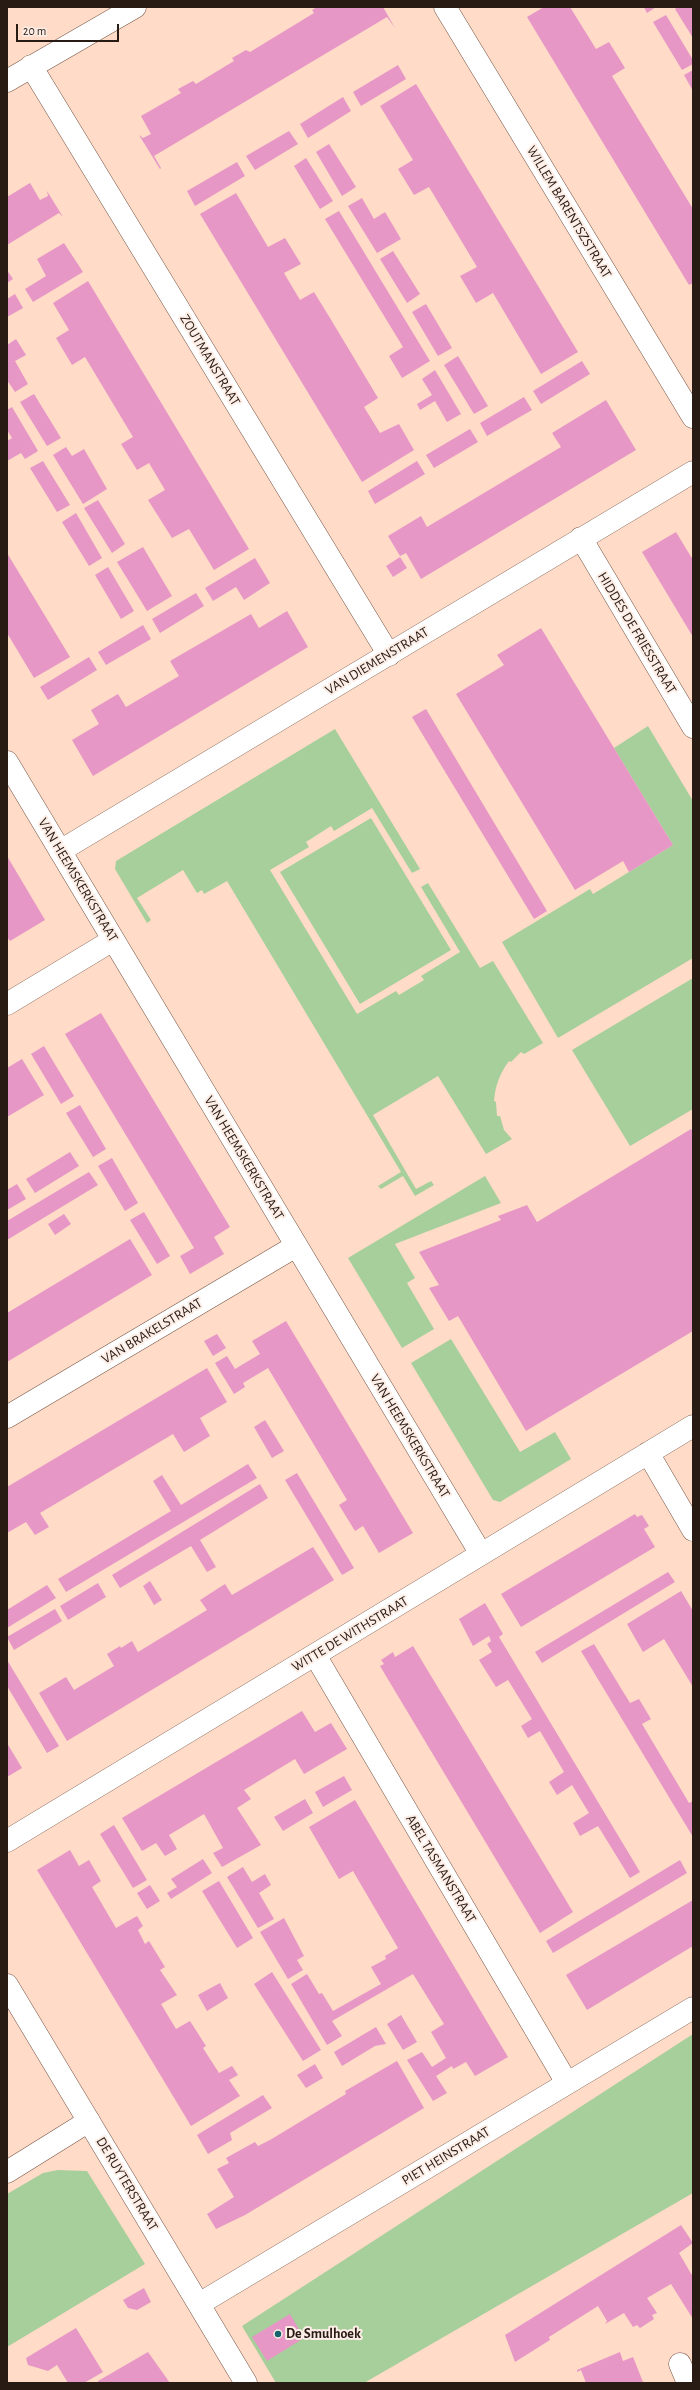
<!DOCTYPE html>
<html>
<head>
<meta charset="utf-8">
<style>
	body { margin:0 }
	#map { position:relative; width:700px; height:2390px; overflow:hidden; background:#ffdbc8; font-family:"Alegreya Sans",sans-serif }
	canvas { display:block }
	.frame { position:absolute; inset:0; border:8px solid #281b14; pointer-events:none }
	.scale { position:absolute; left:16px; top:24px; width:103px; height:18px; box-sizing:border-box; border:2px solid #281b14; border-top:0; padding-left:5px; font-size:12px; line-height:14px; white-space:nowrap; color:#281b14; -webkit-text-stroke:3px #fceee6; paint-order:stroke }
</style>
</head>
<body>
<div id="map">
<canvas width="700" height="2390"></canvas>
<div class="frame"></div>
<div class="scale">20 m</div>
</div>
<script>
const context = document.querySelector('canvas').getContext('2d');
context.lineJoin = 'round';
function paint(path, color) { context.fillStyle = color; context.fill(path, 'evenodd'); }
function trace(path, color, width, dash) { context.strokeStyle = color; context.lineWidth = width; context.lineCap = dash ? 'butt' : 'round'; context.setLineDash(dash || []); context.stroke(path); }
function drawText(font, color, halo, rows, align = 'center') {
  context.font = font + ' "Alegreya Sans",sans-serif'; context.lineWidth = 4; context.setLineDash([]); context.textBaseline = 'middle'; context.strokeStyle = halo; context.fillStyle = color; for (const [text, x, y, turn = 0] of rows) {
    context.save(); context.translate(x, y); context.rotate((+turn || 0) * Math.PI / 180); context.textAlign = isNaN(turn) ? turn : align; if (halo) context.strokeText(text, 0, 0); context.fillText(text, 0, 0); context.restore();
  }
}
paint(new Path2D(`
	M648,726L693,801V958L558,1038L502,942L590,889L593,894L673,845L614,748Z
	M335,729L420,869L412,873L372,808L334,831L331,826L306,842L309,847L270,870L357,1014L396,991L399,995L424,980L421,976L460,952L421,887L428,883L480,968L493,961L543,1043L524,1054L521,1052L511,1062L509,1061C500,1073 495,1086 494,1101L496,1102L497,1116H500L504,1130L512,1139L486,1154L438,1076L373,1115L416,1189L431,1181L434,1185L415,1196L403,1176L381,1189L378,1186L401,1172L227,881L204,894L202,890L197,893L183,870L137,898L151,920L147,923L115,869L116,861Z
	M371,818L451,950L360,1004L280,872Z
	M693,978V1109L630,1146L572,1050Z
	M485,1176L501,1203L395,1244L415,1278L407,1283L434,1329L402,1348L348,1258Z
	M451,1339L520,1452L555,1432L571,1459L500,1502L493,1500L411,1363Z
	M693,2034V2193L364,2383H276L242,2326Z
	M58,2170L87,2171L145,2264L7,2347V2194L43,2173Z`), '#a6cf9b');
paint(new Path2D(`
	M317,7H383L395,28L387,17L154,156L161,168L160,169L139,135L143,138L151,134L141,116L181,93L178,89L193,81L196,84L234,61L232,58L246,50L250,52L314,13L312,10Z
	M544,7H570L596,49L609,42L625,68L612,76L693,209V283L689,285L527,17Z
	M644,7H656L647,13Z
	M678,7L693,8V38L675,9Z
	M666,15L693,60V64L682,70L653,22Z
	M398,65L406,79L361,106L353,92Z
	M693,70V91L684,75Z
	M416,84L578,352L541,374L493,293L476,303L460,276L477,267L429,187L414,195L398,169L413,160L380,106Z
	M343,97L351,111L308,138L300,124Z
	M289,131L298,144L255,170L246,156Z
	M329,144L356,187L342,196L316,152Z
	M306,158L333,201L320,209L294,166Z
	M237,162L245,176L195,206L187,191Z
	M30,183L40,200L48,196L47,191L63,217L59,213L7,245V197Z
	M236,193L268,247L285,238L301,264L284,273L300,300L314,292L330,318L378,398L364,407L380,433L399,424L414,450L362,482L200,214Z
	M362,198L374,219L385,212L401,239L377,253L348,206Z
	M339,211L430,361L402,378L389,356L403,347L325,219Z
	M64,243L83,272L33,302L25,289L46,276L37,259Z
	M393,251L420,294L407,303L380,259Z
	M7,270L13,279L7,283Z
	M88,281L249,549L214,570L189,529L172,538L148,500L165,490L149,463L137,470L121,444L133,437L85,357L72,365L56,338L69,330L53,303Z
	M15,294L23,308L7,317V299Z
	M426,304L452,348L438,356L412,312Z
	M16,339L26,355L15,361L28,384L15,392L7,380V345Z
	M458,356L488,406L474,414L444,365Z
	M582,361L590,374L541,404L533,391Z
	M435,370L461,414L447,422L435,401L420,410L417,404L432,395L422,379Z
	M34,394L61,438L47,446L20,402Z
	M524,397L532,410L487,436L480,423Z
	M606,400L636,450L421,579L406,553L400,556L388,536L421,516L427,527L561,447L552,433Z
	M12,407L38,451L25,459L21,453L7,461V441L12,438L7,430V410Z
	M470,429L478,442L434,468L426,455Z
	M66,447L72,456L84,449L107,489L83,504L53,455Z
	M43,461L70,505L57,512L30,468Z
	M417,461L425,474L375,504L368,491Z
	M98,500L125,544L112,553L84,508Z
	M76,513L102,558L89,566L62,522Z
	M676,532L693,560V637L642,552Z
	M143,547L172,596L147,611L117,562Z
	M7,553L70,657L34,678L7,633Z
	M400,557L407,568L393,577L386,566Z
	M255,558L270,583L244,600L236,587L213,601L205,588Z
	M108,567L134,611L121,619L95,575Z
	M196,593L204,606L160,633L152,619Z
	M287,611L308,647L93,776L72,740L99,724L91,710L118,694L126,707L179,676L170,661L251,614L259,628Z
	M143,625L151,639L106,665L98,652Z
	M541,628L673,845L629,872L623,861L575,890L456,694L504,665L497,655Z
	M89,657L97,670L48,700L40,687Z
	M426,709L547,911L534,919L412,717Z
	M7,856L45,920L10,941L7,937Z
	M101,1013L230,1227L214,1237L224,1254L190,1274L180,1256L194,1248L65,1034Z
	M44,1046L74,1096L61,1104L31,1054Z
	M22,1059L44,1095L7,1117V1068Z
	M80,1105L106,1149L93,1157L66,1113Z
	M691,1129L693,1132V1331L526,1431L458,1316L449,1321L429,1288L439,1285L419,1252L501,1220L498,1216L527,1205L537,1222Z
	M70,1152L79,1166L35,1193L26,1179Z
	M112,1158L138,1203L125,1211L98,1166Z
	M89,1172L98,1185L7,1240V1221Z
	M17,1184L26,1199L7,1210V1190Z
	M144,1212L170,1256L157,1264L130,1220Z
	M64,1214L71,1224L55,1235L48,1224Z
	M130,1239L152,1275L7,1362V1313Z
	M286,1321L413,1533L379,1553L363,1526L355,1531L339,1505L347,1500L268,1368L243,1383L245,1387L234,1394L215,1363L227,1356L235,1369L260,1354L252,1341Z
	M217,1334L226,1348L213,1356L204,1341Z
	M207,1368L227,1402L200,1418L210,1436L184,1452L173,1434L40,1513L49,1527L35,1535L26,1522L7,1533V1487Z
	M265,1420L284,1451L272,1458L254,1427Z
	M248,1464L257,1478L66,1592L58,1579L171,1511L153,1481L162,1475L181,1505Z
	M297,1473L354,1568L342,1575L285,1480Z
	M260,1484L268,1498L200,1540L216,1567L207,1572L191,1546L120,1588L112,1575Z
	M635,1514L637,1517L642,1515L649,1526L644,1529L655,1547L521,1627L501,1594Z
	M313,1547L334,1580L67,1741L39,1693L66,1677L74,1690L114,1666L107,1654L120,1646L121,1648L132,1641L138,1652L207,1610L200,1600L225,1584L232,1595Z
	M668,1572L675,1582L542,1663L535,1652Z
	M150,1581L162,1600L154,1605L143,1586Z
	M98,1583L106,1597L68,1620L60,1606Z
	M47,1585L56,1598L7,1628V1610Z
	M681,1591L693,1611V1687L664,1639L643,1652L627,1624Z
	M485,1603L503,1634L499,1637L640,1872L630,1878L598,1826L580,1836L573,1823L589,1813L572,1785L557,1795L549,1782L564,1772L540,1731L528,1738L521,1726L532,1719L508,1680L496,1687L479,1660L492,1652L487,1644L491,1641L489,1636L473,1646L459,1619Z
	M55,1609L62,1621L14,1650L7,1637Z
	M594,1644L630,1703L639,1699L651,1719L642,1724L689,1803L693,1801V1837L581,1651Z
	M413,1646L573,1912L540,1933L380,1666L384,1664L381,1660L393,1652L395,1657Z
	M7,1660L59,1746L47,1753L7,1686Z
	M302,1711L315,1732L331,1723L347,1749L304,1774L295,1759L244,1790L251,1799L237,1808L261,1845L222,1867L213,1853L223,1848L204,1814L169,1835L177,1849L165,1856L156,1843L142,1851L122,1818Z
	M7,1743L22,1768L7,1777Z
	M344,1776L352,1790L323,1807L315,1792Z
	M305,1799L313,1813L283,1831L274,1817Z
	M355,1800L508,2057L475,2076L466,2062L453,2069L452,2066L436,2076L447,2093L433,2101L407,2060L422,2052L432,2067L446,2058L431,2032L444,2024L413,1974L332,2021L342,2036L327,2045L291,1984L307,1974L319,1994L322,1993L333,2011L381,1984L371,1967L386,1959L385,1956L398,1948L353,1871L339,1879L309,1827Z
	M114,1825L147,1880L133,1888L100,1834Z
	M70,1850L79,1866L89,1860L101,1881L92,1887L116,1928L137,1916L143,1926L138,1930L145,1944L149,1941L165,1967L160,1970L177,1995L161,2004L176,2029L190,2021L206,2046L203,2048L219,2073L232,2066L238,2075L229,2080L240,2096L191,2126L37,1870Z
	M203,1859L212,1873L171,1899L167,1893L177,1887L171,1879Z
	M680,1860L687,1873L553,1953L546,1941Z
	M243,1867L252,1882L265,1874L271,1885L259,1893L274,1919L258,1928L227,1877Z
	M219,1881L253,1938L237,1948L202,1891Z
	M150,1885L160,1901L147,1909L137,1893Z
	M693,1900V1946L587,2010L566,1975Z
	M284,1918L304,1956L297,1960L303,1970L288,1979L260,1932Z
	M272,1972L321,2050L303,2061L254,1984Z
	M220,1983L228,1998L207,2011L198,1995Z
	M401,2015L417,2042L403,2050L387,2024Z
	M376,2027L386,2044L375,2046L342,2066L334,2052Z
	M397,2061L424,2108L245,2215L216,2229L207,2214L234,2197L217,2169L229,2163L226,2158L255,2142L258,2146L270,2140L346,2094L345,2091Z
	M315,2064L323,2078L306,2088L297,2075Z
	M263,2095L272,2108L230,2133L232,2140L208,2154L197,2135Z
	M681,2225L693,2243L679,2253L693,2277V2319L671,2284L647,2298L657,2313L652,2315L654,2319L640,2328L637,2325L633,2327L624,2313L605,2324L607,2321L598,2306L549,2337L550,2340L515,2362L505,2335Z
	M144,2288L151,2302L137,2310L128,2308L123,2300Z
	M290,2314L304,2338L267,2361L252,2337Z
	M76,2328L103,2372L84,2383H68L57,2365L48,2371L28,2365L26,2358Z
	M148,2352L170,2383H99L98,2381Z
	M620,2352L623,2361L633,2357L643,2382L586,2383L581,2370L577,2372V2370Z`), '#e797c5');
const minor = new Path2D(`
	M445,7L693,417
	M31,66L389,655
	M7,81L135,7
	M581,538L693,727
	M7,762L481,1554
	M60,851L693,472
	M7,1004L113,940
	M7,1417L296,1246
	M648,1453L693,1530
	M315,1655L567,2083
	M7,1841L693,1426
	M7,1985L246,2383
	M7,2172L89,2121
	M199,2304L693,2008
	M680,2364L688,2383`);
trace(minor, '#755746', 23);
trace(minor, '#fff', 22);
for (const [x, y, r, color] of [
	[278,2334,4,"#16636d"]
]) { const dot = new Path2D(); dot.arc(x, y, r, 0, 2 * Math.PI); context.fillStyle = color; context.fill(dot); trace(dot, '#fceee6', 1.5); }
drawText('14px', '#281b14', '#fceee6', [
	["WILLEM BARENTSZSTRAAT",569,212,59],
	["ZOUTMANSTRAAT",210,360,59],
	["HIDDES DE FRIESSTRAAT",637,633,59],
	["VAN DIEMENSTRAAT",377,661,-31],
	["VAN HEEMSKERKSTRAAT",78,880,59],
	["VAN HEEMSKERKSTRAAT",244,1158,59],
	["VAN BRAKELSTRAAT",152,1331,-31],
	["VAN HEEMSKERKSTRAAT",410,1436,59],
	["WITTE DE WITHSTRAAT",350,1634,-31],
	["ABEL TASMANSTRAAT",441,1869,59],
	["PIET HEINSTRAAT",446,2156,-31],
	["DE RUYTERSTRAAT",127,2184,59]
]);
drawText('bold 14px', '#281b14', '#fceee6', [
	["De Smulhoek",286,2334]
], 'left');
</script>
</body>
</html>
